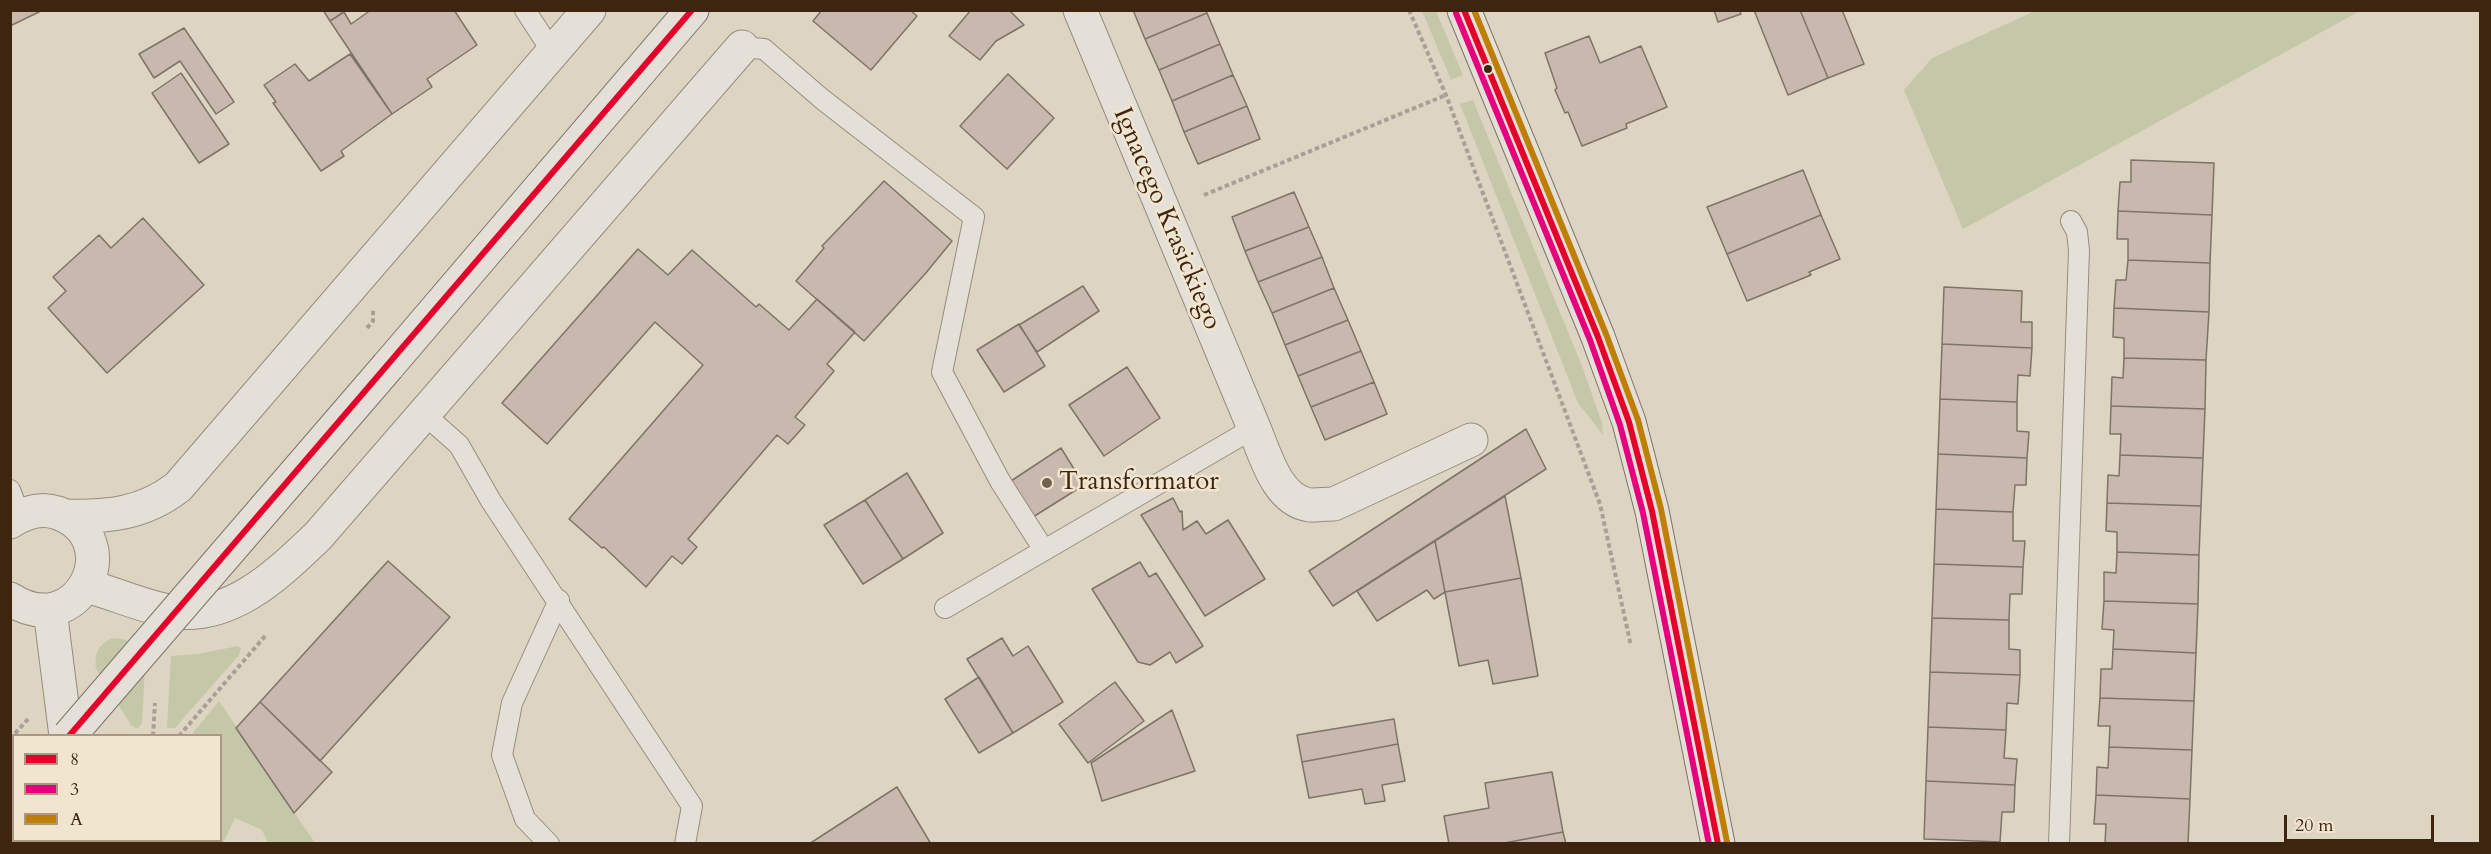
<!DOCTYPE html>
<html>
<head>
<meta charset="utf-8">
<style>
	body { margin:0 }
	#map { position:relative; width:2491px; height:854px; overflow:hidden; background:#ded4c2; font-family:Cardo,serif }
	canvas { display:block }
	.frame { position:absolute; inset:0; border:12px solid #3d2510; pointer-events:none }
	.legend { position:absolute; left:12px; top:734px; width:210px; height:108px; box-sizing:border-box; background:#f1e5d0; border:2px solid #a99883; margin:0; padding:8px 10px; list-style:none; font-size:18px; color:#3d2510 }
	.legend li { display:flex; align-items:center; gap:12px; height:30px }
	.legend b { width:30px; border:2px solid #a99883 }
	.scale { position:absolute; left:2284px; top:815px; width:150px; height:27px; box-sizing:border-box; border:3px solid #3d2510; border-top:0; padding-left:8px; font-size:18px; line-height:21px; white-space:nowrap; color:#3d2510; -webkit-text-stroke:4px #f1e5d0; paint-order:stroke }
</style>
</head>
<body>
<div id="map">
<canvas width="2491" height="854"></canvas>
<div class="frame"></div>
<ul class="legend">
<li><b style="height:8px;background:#e4002b"></b>8</li>
<li><b style="height:8px;background:#e5007d"></b>3</li>
<li><b style="height:8px;background:#bf7f05"></b>A</li>
</ul>
<div class="scale">20 m</div>
</div>
<script>
const context = document.querySelector('canvas').getContext('2d');
context.lineJoin = 'round';
function paint(path, color) { context.fillStyle = color; context.fill(path, 'evenodd'); }
function trace(path, color, width, dash) { context.strokeStyle = color; context.lineWidth = width; context.lineCap = dash ? 'butt' : 'round'; context.setLineDash(dash || []); context.stroke(path); }
function drawText(font, color, halo, rows, align = 'center') {
  context.font = font + ' Cardo,serif'; context.lineWidth = 5; context.setLineDash([]); context.textBaseline = 'middle'; context.strokeStyle = halo; context.fillStyle = color; for (const [text, x, y, turn = 0] of rows) {
    context.save(); context.translate(x, y); context.rotate((+turn || 0) * Math.PI / 180); context.textAlign = isNaN(turn) ? turn : align; if (halo) context.strokeText(text, 0, 0); context.fillText(text, 0, 0); context.restore();
  }
}
paint(new Path2D(`
	M1422,11H1436L1463,75L1451,80Z
	M2035,11V10L2360,11L1963,229L1904,90L1932,58Z
	M1473,100L1582,366L1602,423L1603,435L1578,403L1460,104Z
	M114,638L126,640L146,650L142,723L137,729L131,725L96,669C94,653 99,643 114,638Z
	M238,646L241,648L239,655L175,728H167L171,656L198,654Z
	M219,701L315,843H268L262,830L235,818L223,843H209L205,841L220,840V736L191,735Z`), '#c5c8a8');
const building = new Path2D(`
	M10,10H43L10,26Z
	M323,10H346L330,21Z
	M371,10H454L477,45L427,79L432,87L392,114L330,21L344,12L351,24Z
	M822,10H910L917,16L871,70L813,21Z
	M971,10H1009L1024,25L996,41L980,60L949,36Z
	M1133,10H1206L1207,13L1145,39Z
	M1714,10H1739L1741,14L1718,22Z
	M1754,10H1800L1828,78L1788,95Z
	M1800,10H1842L1864,64L1828,78Z
	M1207,13L1220,44L1159,70L1145,39Z
	M184,28L234,102L216,114L180,61L154,78L139,54Z
	M1589,36L1600,63L1641,46L1667,107L1626,124L1627,128L1582,146L1568,112L1565,113L1555,90L1557,88L1545,53Z
	M1220,44L1233,75L1172,101L1159,70Z
	M350,54L392,114L341,151L344,156L321,171L273,103L276,102L264,85L295,64L309,81Z
	M181,73L229,144L199,163L152,93Z
	M1008,74L1054,118L1007,169L960,126Z
	M1233,75L1247,106L1184,132L1172,101Z
	M1247,106L1260,139L1198,164L1184,132Z
	M2131,160L2214,163L2212,215L2118,211L2120,182H2131Z
	M1803,170L1821,215L1727,254L1707,207Z
	M884,181L952,241L925,274L864,341L796,281L824,248L822,246Z
	M1294,192L1309,227L1245,251L1232,217Z
	M2118,211L2212,215L2210,263L2128,260V239H2117Z
	M1821,215L1840,259L1809,272L1811,275L1747,301L1727,254Z
	M143,218L204,285L107,373L48,308L66,291L53,277L99,235L111,248Z
	M1309,227L1322,257L1258,282L1245,251Z
	M638,249L668,275L692,250L756,307L759,304L789,330L817,299L855,332L827,364L834,371L795,417L805,425L788,444L777,435L688,539L697,547L682,564L672,556L646,587L604,547L602,548L569,519L703,365L655,322L547,444L502,403Z
	M1322,257L1334,288L1272,313L1258,282Z
	M2128,260L2210,263L2209,312L2114,308L2116,280H2126Z
	M1083,286L1099,311L1037,352L1019,325Z
	M1944,287L2022,291L2021,322H2032V348L1942,344Z
	M1334,288L1348,320L1285,345L1272,313Z
	M2114,308L2209,312L2206,360L2124,358V338L2113,337Z
	M1348,320L1361,351L1298,376L1285,345Z
	M1019,324L1045,366L1004,392L977,350Z
	M1942,344L2032,348L2030,376L2018,375L2017,402L1940,399Z
	M1361,351L1374,382L1311,407L1298,376Z
	M2124,358L2206,360L2205,409L2111,406L2112,377L2123,378Z
	M1127,367L1160,418L1104,456L1069,405Z
	M1374,382L1387,414L1325,440L1311,407Z
	M1940,399L2017,402V431L2029,432L2027,458L1938,454Z
	M2111,406L2205,409L2203,458L2120,455L2121,434H2110Z
	M1526,429L1546,469L1333,606L1309,571Z
	M1061,448L1084,485L1033,517L1011,481Z
	M1938,454L2027,458L2026,485H2015L2013,512L1936,509Z
	M2120,455L2203,458L2201,506L2107,503L2108,475L2119,476Z
	M907,473L943,533L903,559L865,500Z
	M1505,496L1521,578L1445,592L1435,541Z
	M1173,498L1180,512L1182,511L1183,530L1197,521L1206,534L1228,520L1265,579L1205,616L1141,515Z
	M865,500L903,559L863,584L824,525Z
	M2107,503L2201,506L2199,555L2117,552V532L2106,531Z
	M1936,509L2013,512V541H2025L2023,567L1934,564Z
	M1435,541L1445,592L1434,599L1427,590L1377,621L1357,591Z
	M2117,552L2199,555L2198,604L2104,601V572L2116,573Z
	M388,561L450,617L320,761L260,702Z
	M1140,562L1149,577L1156,573L1203,646L1176,663L1170,652L1150,665L1138,662L1092,589Z
	M1934,564L2023,567L2022,594H2010L2009,620L1932,618Z
	M1521,578L1538,676L1493,684L1488,660L1459,666L1445,592Z
	M2104,601L2198,604L2196,653L2113,649L2114,630L2102,629Z
	M1932,618L2009,620V649L2020,650V675L1930,672Z
	M1002,638L1013,656L1028,646L1063,702L1013,733L967,659Z
	M2113,649L2196,653L2194,701L2100,698L2101,669H2112Z
	M1930,672L2020,675L2018,704L2007,703L2006,730L1928,727Z
	M979,677L1013,733L979,753L945,699Z
	M1115,682L1144,721L1088,763L1059,724Z
	M2100,698L2194,701L2192,750L2109,747L2110,726H2098Z
	M260,702L332,772L294,813L236,728Z
	M1172,710L1195,771L1102,801L1091,763Z
	M1394,719L1398,744L1302,762L1297,735Z
	M1928,727L2006,730L2004,758L2017,759L2015,785L1926,781Z
	M1398,744L1405,781L1382,785L1385,801L1365,804L1362,789L1309,798L1302,762Z
	M2109,747L2192,750L2190,799L2096,795L2097,767L2108,768Z
	M1552,772L1563,832L1499,844H1449L1444,816L1489,808L1485,783Z
	M1926,781L2015,785L2014,812H2002L2000,842L1924,839Z
	M897,787L931,844H809Z
	M2096,795L2190,799L2188,844H2105L2106,824H2094Z
	M1563,832L1566,844H1499Z`);
paint(building, '#c9b8ae');
trace(building, '#7d7468', 1.5);
const lane = new Path2D(`
	M525,10L553,53
	M742,47L764,49L822,99L974,217L942,372L1000,481L1044,550
	M424,414L459,445L491,501L692,806L685,844
	M10,490L20,516
	M945,608L1254,428
	M137,840L159,844
	M549,844L525,819L502,755L512,703L559,600
	M2059,844L2079,250L2077,232L2071,221`);
const street = new Path2D(`
	M1080,10L1254,428C1265,454 1277,501 1310,505C1318,505 1326,504 1334,504L1471,440
	M66,516C108,517 143,514 178,487L589,10
	M10,522C25,512 41,507 58,513C129,539 79,644 10,599
	M86,586C114,593 141,606 169,611C230,622 278,574 318,536L742,47
	M50,610L66,736
	M87,840V844`);
const secondary = new Path2D(`
	M1464,10L1598,337L1629,422L1652,511L1718,844
	M388,366L692,10
	M10,803L14,800`);
trace(lane, '#958c7f', 22);
trace(street, '#958c7f', 35);
trace(secondary, '#7d7468', 35);
trace(new Path2D(`
	M1409,10L1446,95L1600,504L1631,646
	M1204,195L1446,95
	M153,736L155,703
	M179,736L266,635`), '#a7a097', 4, [4.5, 3]);
trace(lane, '#e5e0d7', 20);
trace(street, '#e5e0d7', 33);
trace(secondary, '#e5e0d7', 33);
const secondaryBridge = new Path2D(`
	M69,736L388,366`);
trace(secondaryBridge, '#7d7468', 35, []);
trace(new Path2D(`
	M367,328L373,321V310
	M10,739L28,719`), '#a7a097', 4, [4.5, 3]);
trace(secondaryBridge, '#e5e0d7', 33);
trace(new Path2D(`
	M1464,10L1598,337L1629,422L1652,511L1718,844
	M69,736L692,10`), '#e4002b', 6);
trace(new Path2D(`
	M1456,13L1590,340L1620,425L1643,513L1709,844`), '#e5007d', 6);
trace(new Path2D(`
	M1474,10L1606,334L1638,420L1661,509L1727,842`), '#bf7f05', 6);
for (const [x, y, r, color] of [
	[1488,69,5,"#3d2510"],
	[1047,483,6,"#75624e"]
]) { const dot = new Path2D(); dot.arc(x, y, r, 0, 2 * Math.PI); context.fillStyle = color; context.fill(dot); trace(dot, '#f1e5d0', 2); }
drawText('26px', '#3d2510', '#f1e5d0', [
	["Ignacego Krasickiego",1166,219,67]
]);
drawText('26px', '#3d2510', '#f1e5d0', [
	["Transformator",1059,483]
], 'left');
</script>
</body>
</html>
